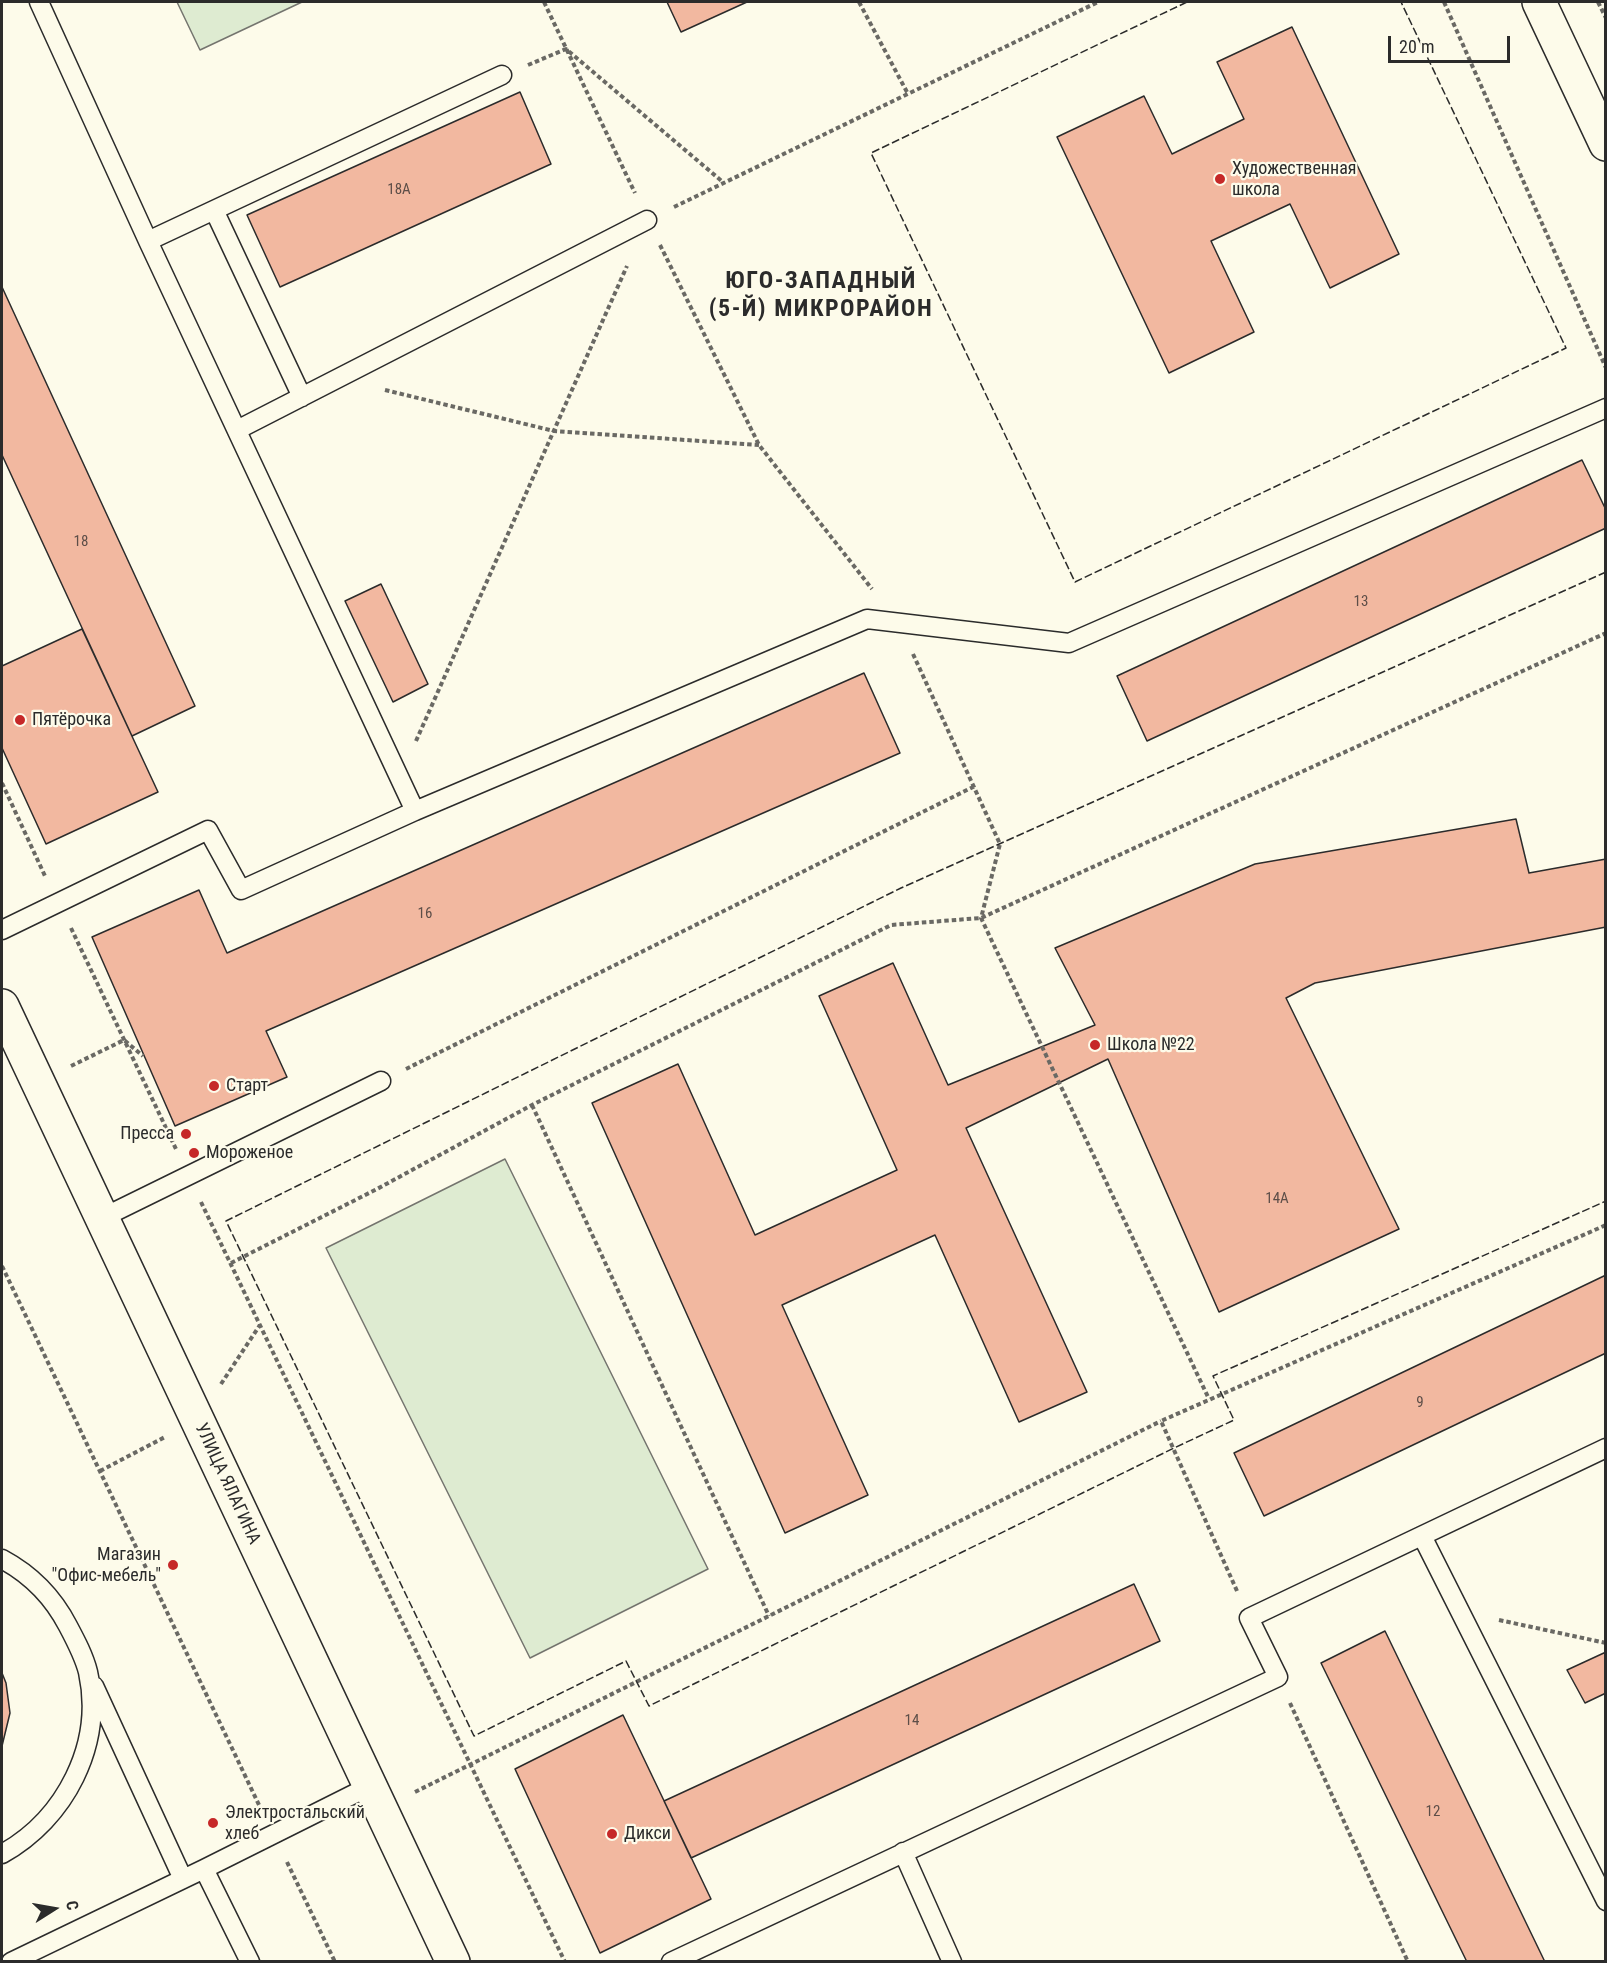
<!DOCTYPE html>
<html>
<head>
<meta charset="utf-8">
<style>
	body { margin:0 }
	#map { position:relative; width:1607px; height:1963px; overflow:hidden; background:#fdfbea; font-family:"Roboto Condensed",sans-serif }
	canvas { display:block }
	.frame { position:absolute; inset:0; border:3px solid #2b2b2b; pointer-events:none }
	.north { position:absolute; left:24px; top:1879px; width:60px; height:60px; -webkit-text-stroke:4px #fdfbea; paint-order:stroke; rotate:79deg; font-size:16px; font-weight:700; line-height:24px; text-align:center; color:#2b2b2b }
	.north::after { content:''; display:block; margin:auto; width:21px; height:27px; background:#2b2b2b; clip-path:polygon(50% 0,100% 100%,50% 72%,0 100%) }
	.scale { position:absolute; left:1388px; top:36px; width:122px; height:27px; box-sizing:border-box; border:3px solid #2b2b2b; border-top:0; padding-left:8px; font-size:18px; line-height:21px; white-space:nowrap; color:#2b2b2b; -webkit-text-stroke:4px #fdfbea; paint-order:stroke }
</style>
</head>
<body>
<div id="map">
<canvas width="1607" height="1963"></canvas>
<div class="frame"></div>
<div class="north">С</div>
<div class="scale">20 m</div>
</div>
<script>
const context = document.querySelector('canvas').getContext('2d');
context.lineJoin = 'round';
function paint(path, color) { context.fillStyle = color; context.fill(path, 'evenodd'); }
function trace(path, color, width, dash) { context.strokeStyle = color; context.lineWidth = width; context.lineCap = dash ? 'butt' : 'round'; context.setLineDash(dash || []); context.stroke(path); }
function drawText(font, color, halo, rows, align = 'center') {
  context.font = font + ' "Roboto Condensed",sans-serif'; context.lineWidth = 4.5; context.setLineDash([]); context.textBaseline = 'middle'; context.strokeStyle = halo; context.fillStyle = color; for (const [text, x, y, turn = 0] of rows) {
    context.save(); context.translate(x, y); context.rotate((+turn || 0) * Math.PI / 180); context.textAlign = isNaN(turn) ? turn : align; if (halo) context.strokeText(text, 0, 0); context.fillText(text, 0, 0); context.restore();
  }
}
const green = new Path2D(`
	M177,2H302L200,50Z
	M505,1159L708,1569L530,1658L326,1248Z`);
paint(green, '#deebd1');
trace(green, '#74746e', 1.5);
const building = new Path2D(`
	M667,2H747L681,32Z
	M1292,27L1399,254L1330,288L1290,204L1211,241L1254,332L1169,373L1057,137L1144,96L1172,154L1244,119L1217,62Z
	M520,92L551,164L280,287L247,215Z
	M2,287L195,706L132,736L2,455Z
	M1582,460L1606,510V528L1147,741L1117,676Z
	M381,584L428,684L393,702L345,601Z
	M82,629L158,792L46,844L2,748V666Z
	M864,673L900,753L266,1031L287,1077L175,1126L92,937L199,890L227,953Z
	M1516,819L1529,873L1606,859V927L1315,983L1286,998L1399,1229L1219,1312L1108,1059L966,1128L1087,1392L1019,1422L935,1235L782,1305L868,1495L785,1533L592,1103L678,1064L755,1235L897,1170L819,996L893,963L948,1085L1095,1025L1055,948L1255,864Z
	M1606,1275V1353L1264,1516L1234,1453Z
	M1134,1584L1160,1641L691,1858L664,1801Z
	M1385,1631L1545,1962H1467L1321,1663Z
	M1606,1652V1693L1585,1703L1567,1670Z
	M2,1673L6,1683L10,1713L2,1746Z
	M623,1715L711,1899L600,1953L515,1769Z`);
paint(building, '#f2b8a0');
trace(building, '#2b2b2b', 1.5);
const service = new Path2D(`
	M39,2L148,241L415,811L867,619L1069,643L1606,408
	M214,210L302,397
	M148,241L502,75
	M237,430L647,220
	M2,930L208,830L241,890L415,811
	M102,1218L381,1081
	M1422,1536L1606,1901
	M2,1559C30,1574 53,1597 68,1626C76,1641 84,1656 88,1672C104,1745 65,1819 2,1854
	M94,1686L183,1879
	M903,1852L952,1962
	M204,1869L250,1962
	M11,1962L204,1869L370,1786
	M671,1962L1278,1677L1249,1618L1606,1448`);
const minor = new Path2D(`
	M1539,2L1606,144`);
const tertiary = new Path2D(`
	M2,1006L453,1962`);
trace(service, '#2b2b2b', 21);
trace(minor, '#2b2b2b', 36);
trace(tertiary, '#2b2b2b', 36);
trace(new Path2D(`
	M544,2L635,193
	M859,2L908,94
	M1444,2L1606,368
	M1598,2L1606,18
	M528,65L566,49L724,183
	M674,207L1098,2
	M660,245L759,445L872,589
	M385,390L554,431L759,445
	M913,654L1000,844L981,918L1209,1399
	M416,741L627,266
	M2,783L45,876
	M71,928L176,1149
	M71,1066L124,1040L143,1056
	M406,1069L975,786
	M532,1105L769,1616
	M201,1202L565,1962
	M231,1263L377,1189L532,1105L891,925L981,918L1606,633
	M2,1266L260,1807
	M221,1384L260,1325
	M100,1471L165,1437
	M1237,1591L1161,1421L1606,1225
	M1499,1620L1606,1643
	M1290,1703L1408,1962
	M415,1792L1161,1421
	M287,1862L335,1962`), '#6a6964', 4, [4.5, 3]);
trace(service, '#fdfbea', 18);
trace(minor, '#fdfbea', 33);
trace(tertiary, '#fdfbea', 33);
trace(new Path2D(`
	M1187,2L871,153L1075,582L1566,348L1401,2
	M1606,572L901,888L226,1221L474,1736L626,1661L649,1706L1174,1448L1234,1420L1213,1376L1606,1201`), '#2b2b2b', 1.5, [8, 3]);
for (const [x, y, r, color] of [
	[1220,179,6,"#c62828"],
	[20,720,6,"#c62828"],
	[1095,1045,6,"#c62828"],
	[214,1086,6,"#c62828"],
	[186,1134,6,"#c62828"],
	[194,1153,6,"#c62828"],
	[173,1565,6,"#c62828"],
	[213,1823,6,"#c62828"],
	[612,1834,6,"#c62828"]
]) { const dot = new Path2D(); dot.arc(x, y, r, 0, 2 * Math.PI); context.fillStyle = color; context.fill(dot); trace(dot, '#fdfbea', 2); }
drawText('15px', '#5d4e48', null, [
	["18А",399,190],
	["18",81,542],
	["13",1361,602],
	["16",425,914],
	["14А",1277,1199],
	["9",1420,1403],
	["14",912,1721],
	["12",1433,1812]
]);
drawText('18px', '#2b2b2b', '#fdfbea', [
	["Художественная",1232,169],
	["школа",1232,190],
	["Пятёрочка",32,720],
	["Школа №22",1107,1045],
	["Старт",226,1086],
	["Пресса",174,1134,"right"],
	["Мороженое",206,1153],
	["Магазин",161,1555,"right"],
	["\"Офис-мебель\"",161,1576,"right"],
	["Электростальский",225,1813],
	["хлеб",225,1834],
	["Дикси",624,1834]
], 'left');
drawText('18px', '#2b2b2b', '#fdfbea', [
	["УЛИЦА ЯЛАГИНА",227,1484,65]
]);
context.letterSpacing = '1.5px';
drawText('bold 24px', '#2b2b2b', '#fdfbea', [
	["ЮГО-ЗАПАДНЫЙ",821,282],
	["(5-Й) МИКРОРАЙОН",821,310]
]);
context.letterSpacing = '0px';
</script>
</body>
</html>
